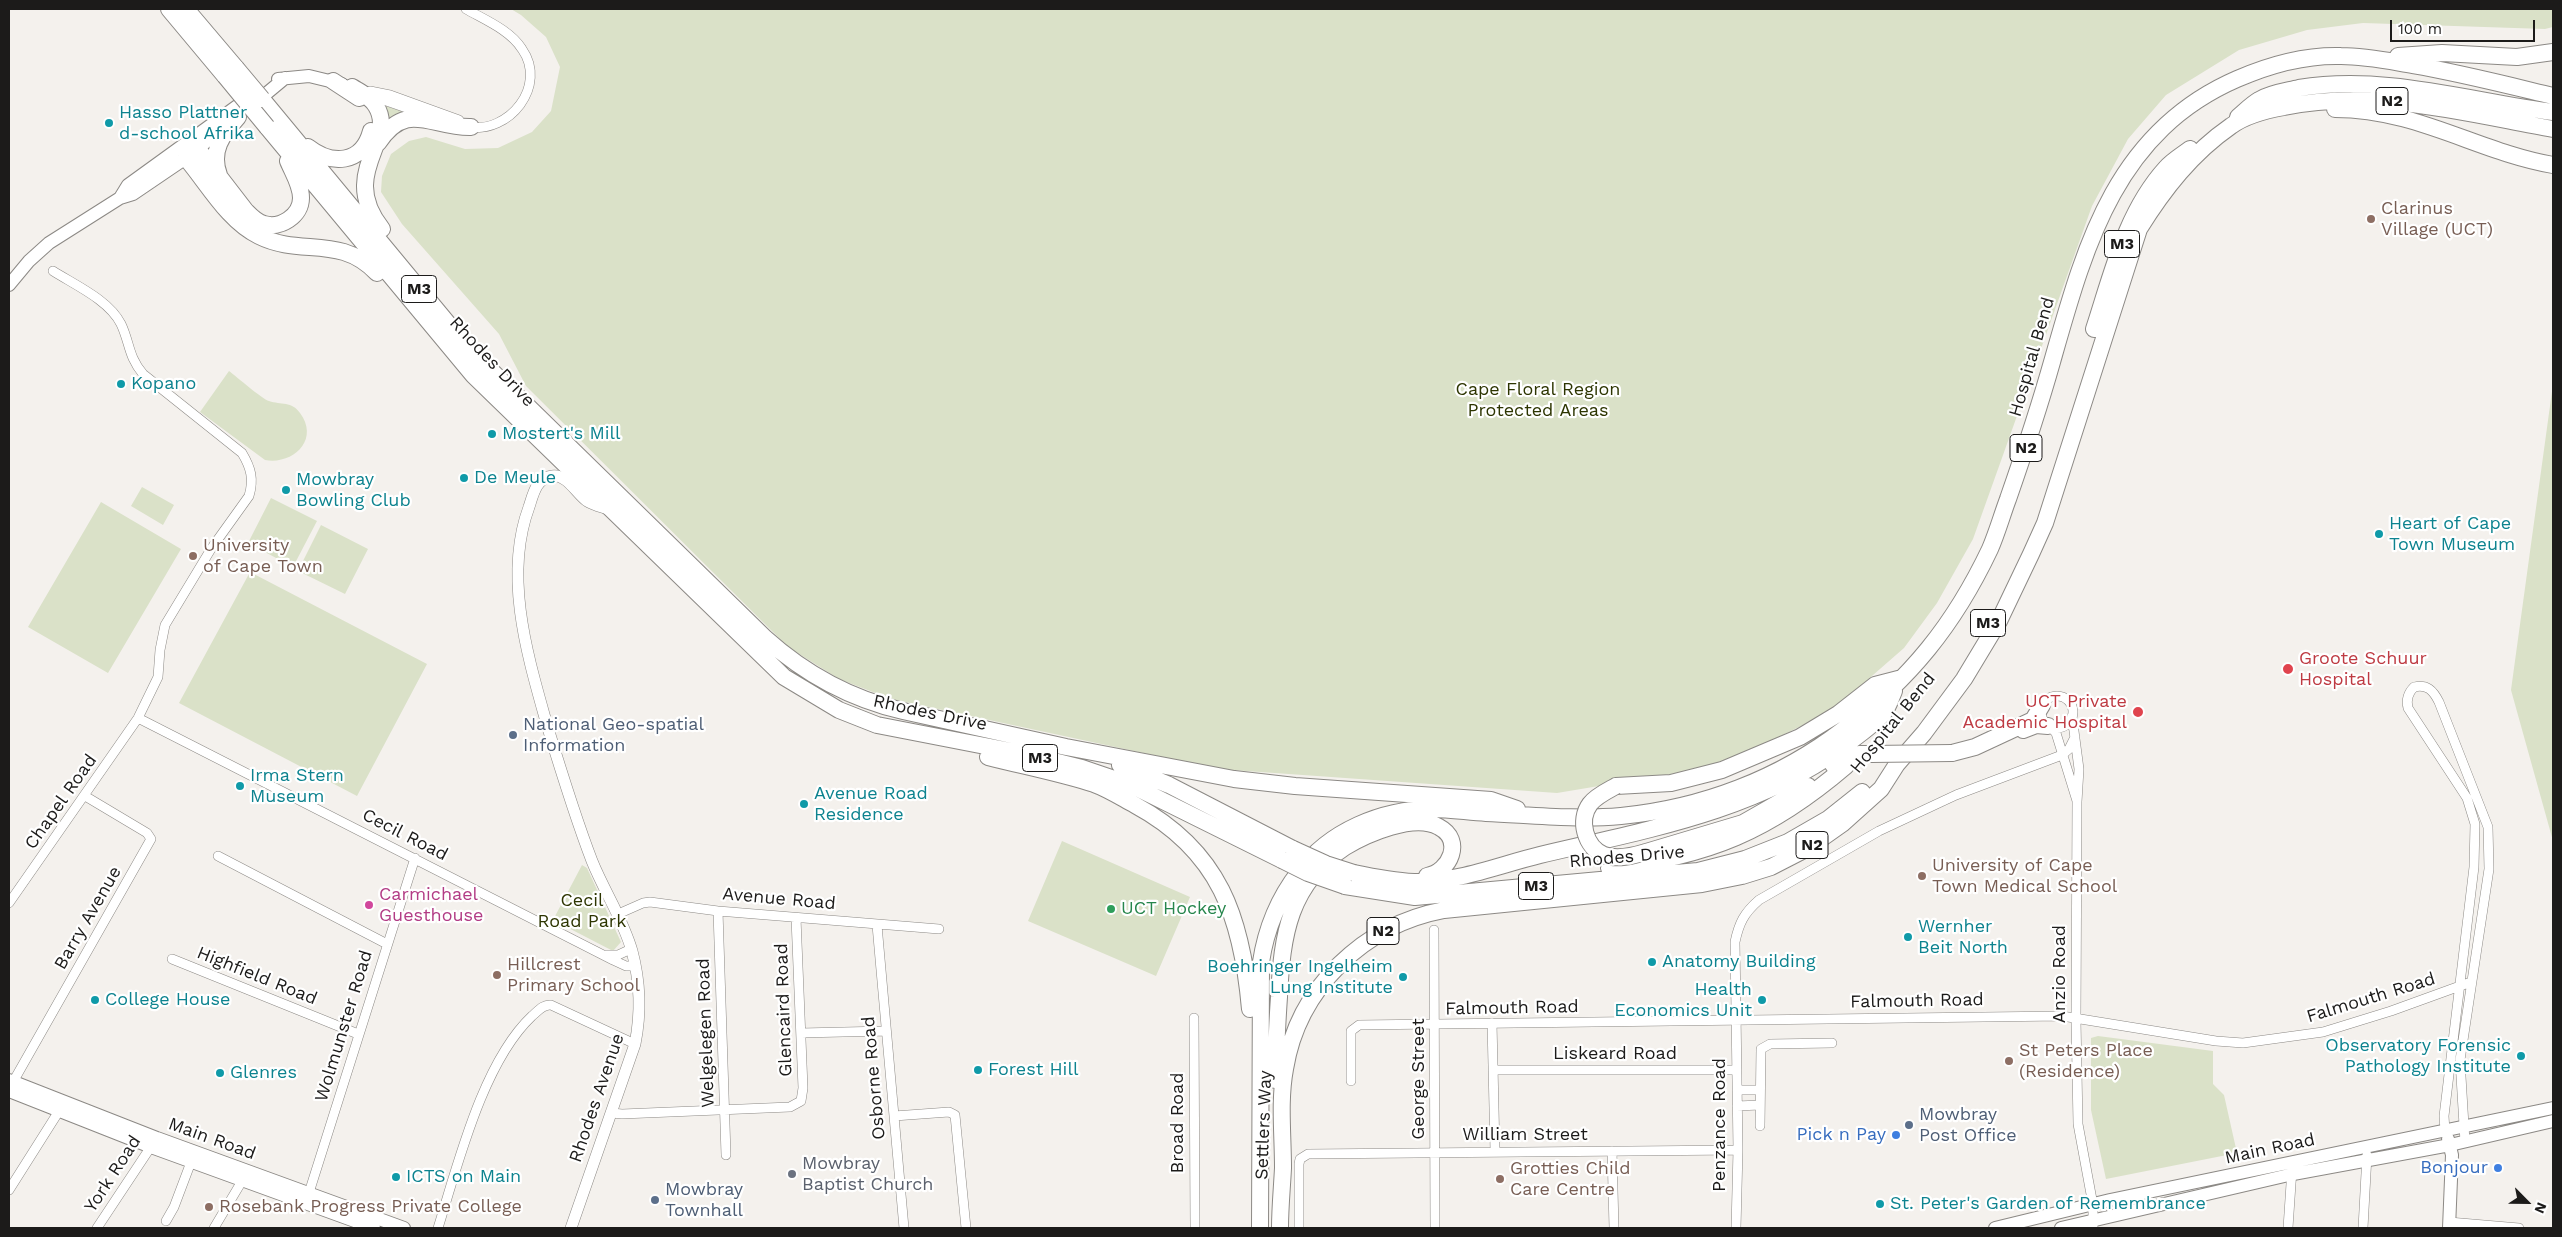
<!DOCTYPE html>
<html>
<head>
<meta charset="utf-8">
<style>
	body { margin:0 }
	#map { position:relative; width:2562px; height:1237px; overflow:hidden; background:#f4f1ed; font-family:"Work Sans",sans-serif }
	canvas { display:block }
	.frame { position:absolute; inset:0; border:10px solid #1c1b1a; pointer-events:none }
	.north { position:absolute; left:2502px; top:1177px; width:50px; height:50px; -webkit-text-stroke:4px #fff; paint-order:stroke; rotate:113deg; font-size:14px; font-weight:700; line-height:20px; text-align:center; color:#1c1b1a }
	.north::after { content:''; display:block; margin:auto; width:18px; height:22px; background:#1c1b1a; clip-path:polygon(50% 0,100% 100%,50% 72%,0 100%) }
	.scale { position:absolute; left:2390px; top:20px; width:145px; height:22px; box-sizing:border-box; border:2px solid #1c1b1a; border-top:0; padding-left:6px; font-size:15px; line-height:18px; white-space:nowrap; color:#1c1b1a; -webkit-text-stroke:4px #fff; paint-order:stroke }
</style>
</head>
<body>
<div id="map">
<canvas width="2562" height="1237"></canvas>
<div class="frame"></div>
<div class="north">N</div>
<div class="scale">100 m</div>
</div>
<script>
const context = document.querySelector('canvas').getContext('2d');
context.lineJoin = 'round';
function paint(path, color) { context.fillStyle = color; context.fill(path, 'evenodd'); }
function trace(path, color, width, dash) { context.strokeStyle = color; context.lineWidth = width; context.lineCap = dash ? 'butt' : 'round'; context.setLineDash(dash || []); context.stroke(path); }
function drawText(font, color, halo, rows, align = 'center') {
  context.font = font + ' "Work Sans",sans-serif'; context.lineWidth = 4.5; context.setLineDash([]); context.textBaseline = 'middle'; context.strokeStyle = halo; context.fillStyle = color; for (const [text, x, y, turn = 0] of rows) {
    context.save(); context.translate(x, y); context.rotate((+turn || 0) * Math.PI / 180); context.textAlign = isNaN(turn) ? turn : align; if (halo) context.strokeText(text, 0, 0); context.fillText(text, 0, 0); context.restore();
  }
}
paint(new Path2D(`
	M511,9H2553V27L2545,29L2363,23L2307,30L2239,50L2166,95L2128,139L2092,206L1973,539L1937,603L1904,648L1833,710L1767,743L1707,768L1557,793L1218,769L891,699L839,679L788,647L526,386L499,334L402,224L381,192L382,176L391,154L409,141L426,137L465,149L498,148L532,132L551,111L560,67L546,37L521,15Z
	M383,105L404,112L387,123Z
	M229,371C237,377 262,399 269,401C281,405 292,401 300,413C320,440 293,465 265,460L200,412Z
	M2553,384V841L2511,690Z
	M142,487L174,505L163,525L131,506Z
	M271,498L317,521L293,567L248,543Z
	M101,502L181,549L108,673L28,627Z
	M321,525L368,549L345,594L298,571Z
	M250,572L427,664L357,796L179,703Z
	M1062,841L1190,897L1156,976L1028,921Z
	M582,865L587,868L621,942L613,951L553,920Z
	M2098,1036L2213,1051V1084L2224,1095L2237,1153L2106,1179L2091,1110V1038Z`), '#dae1c8');
const minor = new Path2D(`
	M466,9C485,20 510,30 522,49C548,86 509,134 468,127
	M370,91L390,95L459,120
	M372,96L424,114
	M2041 712a16 16 0 1 1 32 0a16 16 0 1 1-32 0Z
	M2072,716L2079,769L2077,802L2076,1020L2078,1124L2093,1205V1228
	M138,718L613,960L626,966H635
	M2051,727L2056,733L2077,801
	M218,856L387,944
	M9,903L138,718L158,677L160,650L165,625L211,549L249,496C254,479 251,468 242,453L143,374C128,356 130,343 121,324C109,300 75,285 53,271
	M718,911L726,1155
	M618,914L643,903L650,902L718,911L939,929
	M877,925L904,1228
	M1434,930L1435,1228
	M606,955H618L631,949
	M172,959L358,1034
	M1194,1018L1195,1228
	M1492,1023L1495,1151
	M801,1033L886,1031
	M1493,1070H1737
	M1351,1081V1031L1359,1025L2062,1016L2216,1041L2243,1043L2323,1032L2391,1011L2471,982
	M13,1082L151,839L147,833L85,796
	M1737,1090H1760
	M1737,1106L1760,1105
	M612,1113L622,1114L790,1107L801,1101L803,1088L796,918
	M894,1116L949,1112L955,1115L966,1228
	M1760,1126L1761,1049L1770,1044L1832,1043
	M2445,1131L2444,1116L2474,867L2475,824L2467,798L2408,708C2406,700 2408,693 2414,687C2427,684 2433,690 2439,702L2488,827L2489,869L2460,1060L2465,1142
	M1612,1151L1614,1228
	M9,1190L59,1111
	M307,1199L415,858
	M166,1221L174,1207L191,1162
	M2449,1222L2519,1228
	M97,1228L154,1142
	M214,1228L245,1176
	M438,1228C458,1164 483,1062 532,1016C538,1011 543,1004 551,1005L635,1044
	M1299,1228V1164L1300,1159L1308,1154L1738,1150
	M1736,1228L1738,1150L1735,942C1739,923 1744,913 1759,900L1879,831L1956,795L2062,755L2069,749L2075,737
	M2288,1228L2292,1169
	M2363,1228L2367,1155`);
const tertiary = new Path2D(`
	M571,1228L635,1044C641,1014 640,981 632,951C623,919 604,891 592,861C575,817 561,771 547,725C528,657 503,577 529,507C533,495 536,478 552,476C567,474 576,493 587,501C593,505 602,507 608,509`);
const secondary = new Path2D(`
	M278,79L309,76L342,84
	M255,103L285,78
	M120,198L128,185L251,96
	M9,285L29,261L49,243L120,198L133,194L186,158L227,125
	M9,1080L157,1138L404,1228
	M9,1091L151,1147L374,1228
	M2448,1139L2452,1155L2449,1228
	M1995,1228L2110,1200L2553,1108
	M2061,1228L2293,1174L2450,1145L2553,1121`);
const motorway = new Path2D(`
	M169,9L225,76
	M186,9L236,68
	M2398,56L2442,53L2517,57L2553,52
	M333,81L359,98
	M352,87C360,92 371,97 376,106C398,141 337,172 382,229
	M262,99L469,349L765,638C805,674 851,699 903,711L1066,747L1234,779L1295,786L1491,800L1517,809
	M2335,109C2417,109 2478,152 2553,165
	M2238,117C2245,111 2252,104 2259,100C2270,93 2287,91 2299,88C2385,74 2469,101 2553,112
	M267,127L473,375L784,677L839,710L877,725L1021,753L1082,768L1129,784L1282,860
	M378,143C407,99 431,128 471,127
	M308,147C331,165 362,165 371,131
	M198,149L245,210C251,216 256,222 264,224C280,229 301,216 301,198C301,185 293,173 288,161
	M186,158C208,184 228,221 259,236C301,257 340,234 377,273
	M219,175C210,151 222,135 238,117
	M2094,329C2112,274 2126,212 2166,168C2172,161 2182,155 2190,149
	M2023,730L2036,725L2048,726
	M1952,753L1975,747L2033,720L2042,705
	M988,757C1023,766 1060,773 1094,784C1108,789 1122,798 1135,805C1220,851 1242,918 1250,1009
	M1120,765L1169,785L1293,849
	M1833,765L1859,754H1871
	M1616,786L1671,783L1722,770L1800,737L1838,714L1875,685L1902,678
	M1646,852L1743,823L1808,786
	M1609,868C1708,857 1770,831 1846,766
	M1354,873C1373,877 1395,881 1414,882C1458,882 1499,865 1540,855C1645,830 1753,812 1841,748C1855,738 1871,727 1883,714C1888,708 1891,698 1894,691
	M1345,886L1415,897L1698,871L1745,859L1788,842L1828,819L1862,792
	M1275,1080C1276,1052 1277,1025 1279,997C1282,935 1289,884 1345,847C1367,834 1414,813 1439,827C1464,840 1450,872 1427,876
	M1260,1228L1261,962C1266,929 1278,899 1299,872C1329,831 1382,809 1432,809C1450,809 1468,812 1486,813C1531,815 1576,820 1621,816C1702,808 1779,779 1844,729C1910,679 1954,625 1990,549C1997,533 2002,515 2008,499C2024,453 2039,408 2052,362C2085,246 2115,132 2237,79C2269,65 2306,55 2341,56C2366,56 2389,61 2413,65C2460,73 2507,85 2553,96
	M1280,1228C1280,1208 1282,1188 1283,1168C1283,1135 1279,1101 1285,1069C1298,988 1364,925 1444,910L1702,884L1742,876L1771,867L1808,848L1842,824L1881,789L1897,764L1924,733L1964,679L1999,621L2031,554L2045,523L2139,229C2164,189 2192,153 2231,126C2246,115 2267,110 2284,107C2374,88 2464,113 2553,129`);
trace(minor, '#8c8985', 10);
trace(tertiary, '#8c8985', 12);
trace(secondary, '#8c8985', 14);
trace(motorway, '#8c8985', 18);
trace(minor, '#fff', 9);
trace(tertiary, '#fff', 11);
trace(secondary, '#fff', 12);
trace(motorway, '#fff', 16);
const motorwayBridge = new Path2D(`
	M236,68L262,99
	M225,76L267,127
	M1871,754L1952,753
	M1616,786C1607,791 1596,796 1590,804C1578,820 1585,847 1604,855C1617,860 1633,856 1646,852
	M1293,849L1326,864L1354,873
	M1282,860L1308,873L1345,886`);
trace(motorwayBridge, '#8c8985', 18, []);
trace(motorwayBridge, '#fff', 16);
for (const [x, y, r, color] of [
	[109,123,5,"#0f9aa8"],
	[2371,219,5,"#8d6e63"],
	[121,384,5,"#0f9aa8"],
	[492,434,5,"#0f9aa8"],
	[464,478,5,"#0f9aa8"],
	[286,490,5,"#0f9aa8"],
	[2379,534,5,"#0f9aa8"],
	[193,556,5,"#8d6e63"],
	[2288,669,6,"#e0444e"],
	[2138,712,6,"#e0444e"],
	[513,735,5,"#5c6f8a"],
	[240,786,5,"#0f9aa8"],
	[804,804,5,"#0f9aa8"],
	[1922,876,5,"#8d6e63"],
	[369,905,5,"#d1479c"],
	[1111,909,5,"#2e9e5b"],
	[1908,937,5,"#0f9aa8"],
	[1652,962,5,"#0f9aa8"],
	[497,975,5,"#8d6e63"],
	[1403,977,5,"#0f9aa8"],
	[95,1000,5,"#0f9aa8"],
	[1762,1000,5,"#0f9aa8"],
	[2521,1056,5,"#0f9aa8"],
	[2009,1061,5,"#8d6e63"],
	[978,1070,5,"#0f9aa8"],
	[220,1073,5,"#0f9aa8"],
	[1909,1125,5,"#5c6f8a"],
	[1896,1135,5,"#3f7fe0"],
	[2498,1168,5,"#3f7fe0"],
	[792,1174,5,"#6b7280"],
	[396,1177,5,"#0f9aa8"],
	[1500,1179,5,"#8d6e63"],
	[655,1200,5,"#5c6f8a"],
	[1880,1204,5,"#0f9aa8"],
	[209,1207,5,"#8d6e63"]
]) { const dot = new Path2D(); dot.arc(x, y, r, 0, 2 * Math.PI); context.fillStyle = color; context.fill(dot); trace(dot, '#fff', 2); }
for (const [x, y, w] of [
	[2392,101,32],
	[2122,244,35],
	[419,289,35],
	[2026,448,32],
	[1988,623,35],
	[1040,758,35],
	[1812,845,32],
	[1536,886,35],
	[1383,931,32]
]) { const box = new Path2D(); box.roundRect(x - w / 2, y - 13.5, w, 27, 4); context.fillStyle = '#fff'; context.fill(box); trace(box, '#1c1b1a', 1); }
drawText('bold 16px', '#1c1b1a', null, [
	["N2",2392,101],
	["M3",2122,244],
	["M3",419,289],
	["N2",2026,448],
	["M3",1988,623],
	["M3",1040,758],
	["N2",1812,845],
	["M3",1536,886],
	["N2",1383,931]
]);
drawText('18px', '#0d838f', '#fff', [
	["Hasso Plattner",119,113],
	["d-school Afrika",119,134],
	["Kopano",131,384],
	["Mostert's Mill",502,434],
	["De Meule",474,478],
	["Mowbray",296,480],
	["Bowling Club",296,501],
	["Heart of Cape",2389,524],
	["Town Museum",2389,545],
	["Irma Stern",250,776],
	["Museum",250,797],
	["Avenue Road",814,794],
	["Residence",814,815],
	["Wernher",1918,927],
	["Beit North",1918,948],
	["Anatomy Building",1662,962],
	["Boehringer Ingelheim",1393,967,"right"],
	["Lung Institute",1393,988,"right"],
	["Health",1752,990,"right"],
	["Economics Unit",1752,1011,"right"],
	["College House",105,1000],
	["Observatory Forensic",2511,1046,"right"],
	["Pathology Institute",2511,1067,"right"],
	["Forest Hill",988,1070],
	["Glenres",230,1073],
	["ICTS on Main",406,1177],
	["St. Peter's Garden of Remembrance",1890,1204]
], 'left');
drawText('18px', '#785e54', '#fff', [
	["Clarinus",2381,209],
	["Village (UCT)",2381,230],
	["University",203,546],
	["of Cape Town",203,567],
	["University of Cape",1932,866],
	["Town Medical School",1932,887],
	["Hillcrest",507,965],
	["Primary School",507,986],
	["St Peters Place",2019,1051],
	["(Residence)",2019,1072],
	["Grotties Child",1510,1169],
	["Care Centre",1510,1190],
	["Rosebank Progress Private College",219,1207]
], 'left');
drawText('18px', '#1c1b1a', '#fff', [
	["Hospital Bend",2032,357,-74],
	["Rhodes Drive",492,362,47],
	["Rhodes Drive",930,713,12],
	["Hospital Bend",1893,723,-51],
	["Chapel Road",61,802,-55],
	["Cecil Road",405,835,27],
	["Rhodes Drive",1627,857,-5],
	["Avenue Road",779,899,5],
	["Barry Avenue",88,918,-60],
	["Anzio Road",2060,974,-90],
	["Highfield Road",257,976,22],
	["Falmouth Road",2371,998,-17],
	["Falmouth Road",1917,1001,-1],
	["Falmouth Road",1512,1008,-1],
	["Glencaird Road",784,1010,-92],
	["Wolmunster Road",344,1026,-73],
	["Welgelegen Road",706,1033,-92],
	["Liskeard Road",1615,1054],
	["Osborne Road",874,1078,-95],
	["George Street",1419,1079,-90],
	["Rhodes Avenue",597,1098,-71],
	["Broad Road",1178,1123,-90],
	["Settlers Way",1264,1125,-88],
	["Penzance Road",1720,1125,-90],
	["William Street",1525,1135],
	["Main Road",212,1139,20],
	["Main Road",2270,1149,-12],
	["York Road",113,1174,-57]
]);
drawText('18px', '#2d3501', '#fff', [
	["Cape Floral Region",1538,390],
	["Protected Areas",1538,411],
	["Cecil",582,901],
	["Road Park",582,922]
]);
drawText('18px', '#be3a42', '#fff', [
	["Groote Schuur",2299,659],
	["Hospital",2299,680],
	["UCT Private",2127,702,"right"],
	["Academic Hospital",2127,723,"right"]
], 'left');
drawText('18px', '#4e5e75', '#fff', [
	["National Geo-spatial",523,725],
	["Information",523,746],
	["Mowbray",1919,1115],
	["Post Office",1919,1136],
	["Mowbray",665,1190],
	["Townhall",665,1211]
], 'left');
drawText('18px', '#b23c85', '#fff', [
	["Carmichael",379,895],
	["Guesthouse",379,916]
], 'left');
drawText('18px', '#27864d', '#fff', [
	["UCT Hockey",1121,909]
], 'left');
drawText('18px', '#366cbe', '#fff', [
	["Pick n Pay",1886,1135],
	["Bonjour",2488,1168]
], 'right');
drawText('18px', '#5b616d', '#fff', [
	["Mowbray",802,1164],
	["Baptist Church",802,1185]
], 'left');
</script>
</body>
</html>
